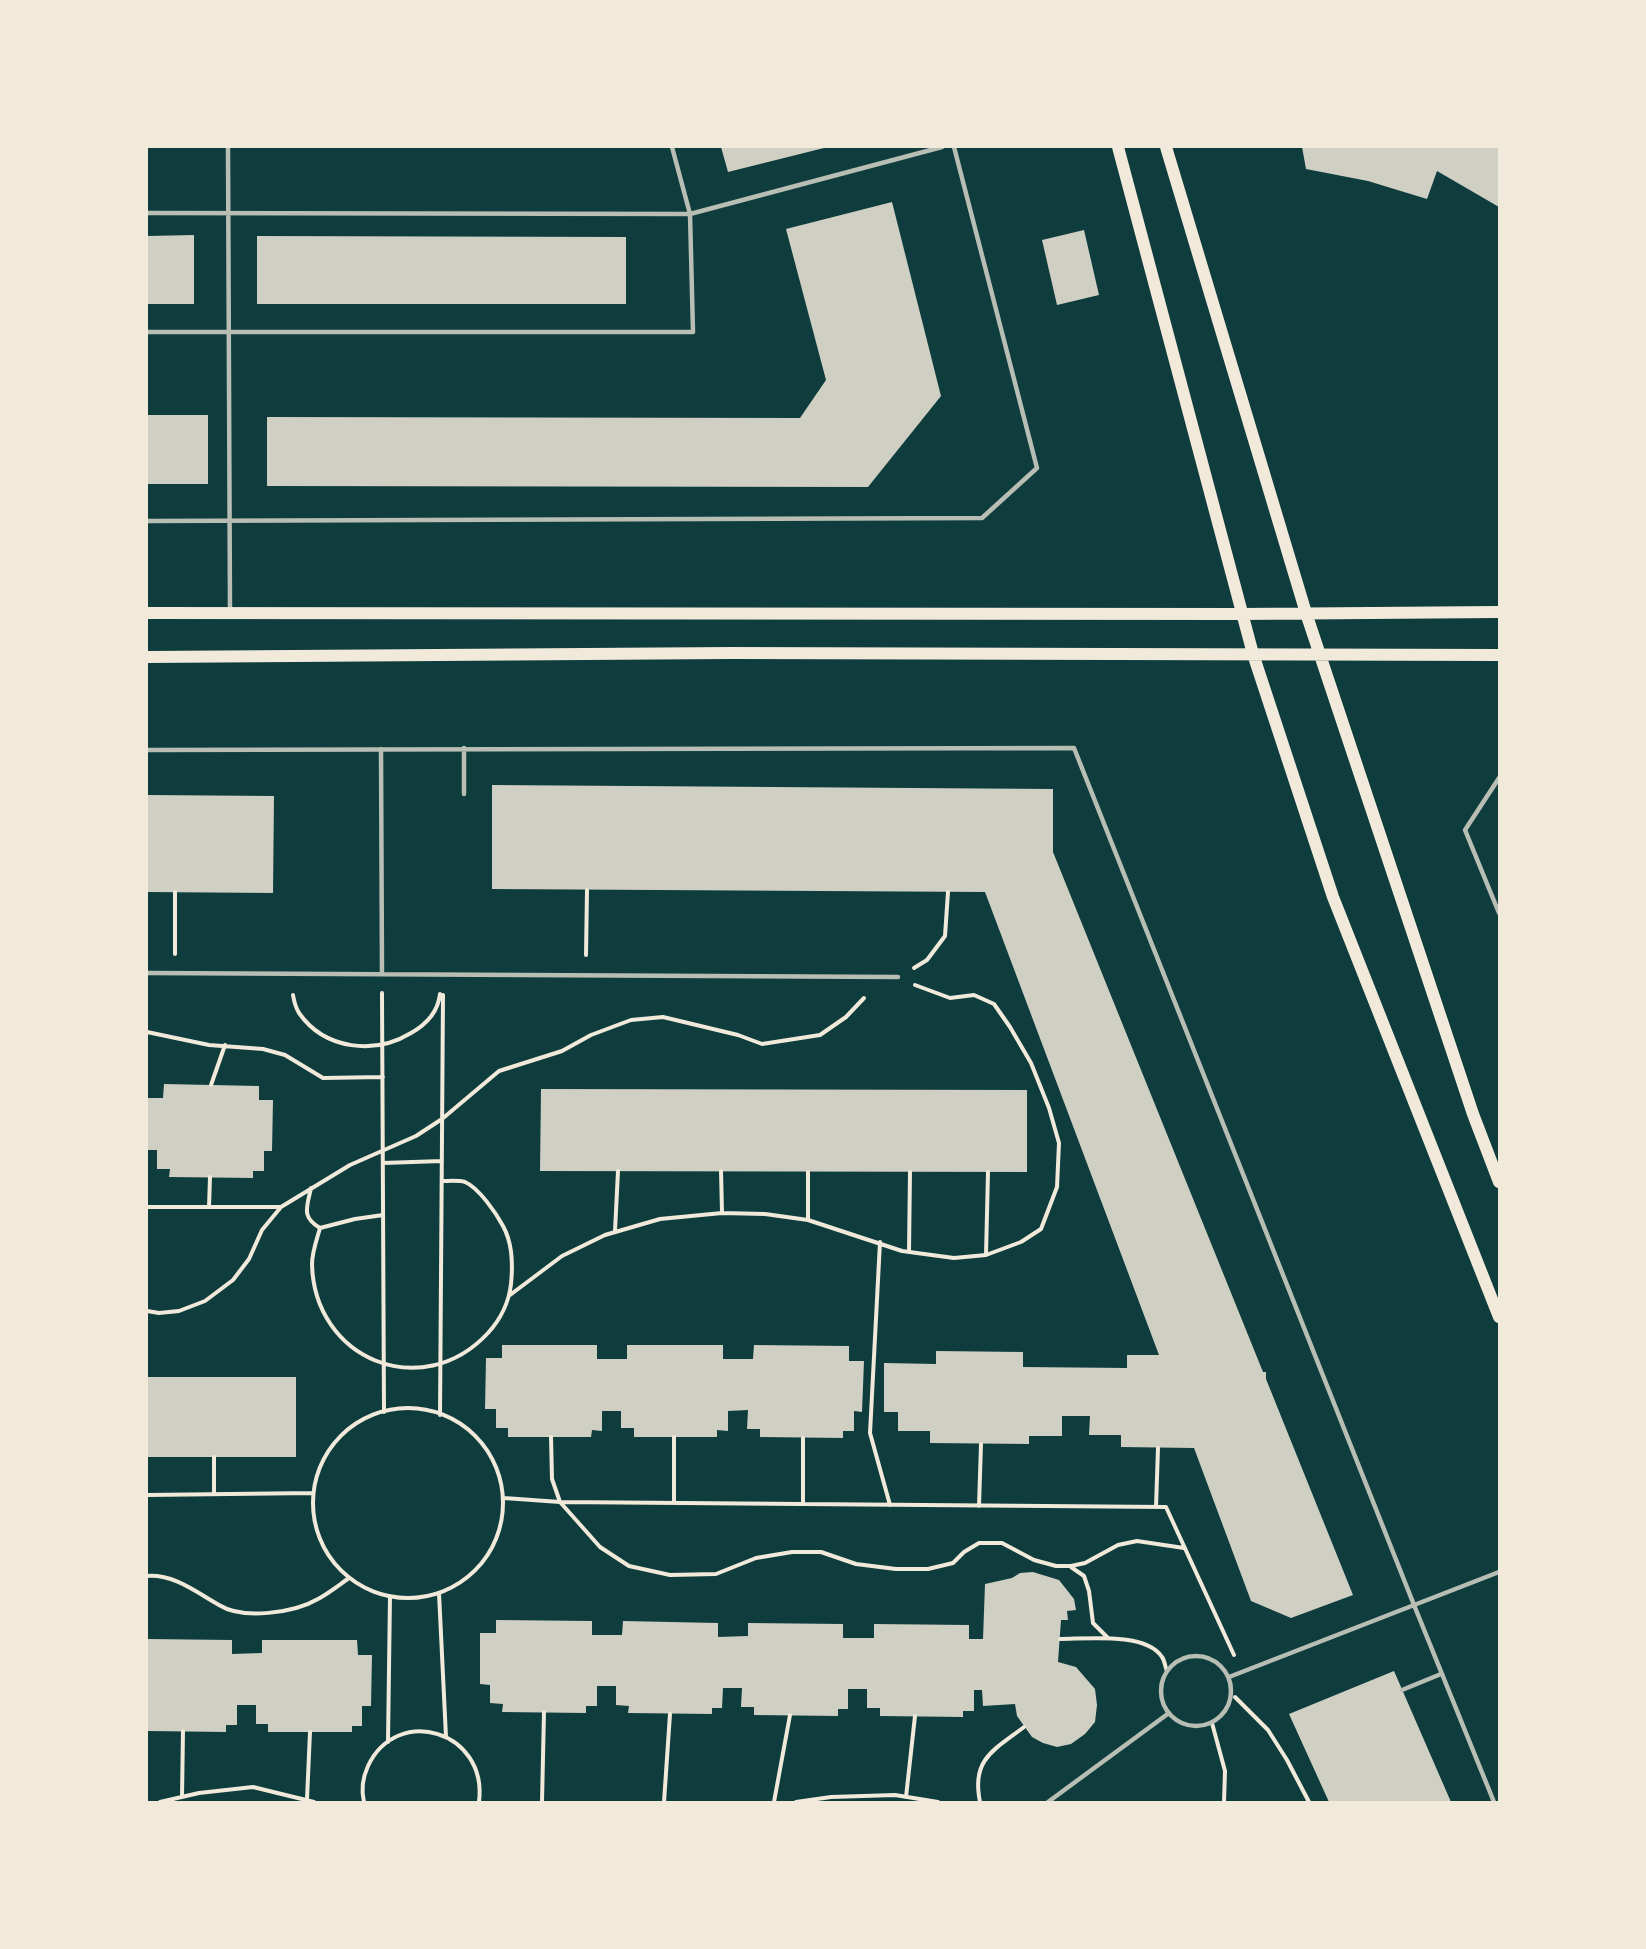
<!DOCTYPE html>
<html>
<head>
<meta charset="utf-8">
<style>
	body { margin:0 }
	#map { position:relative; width:1646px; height:1949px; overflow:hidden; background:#0f3d3e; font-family:Signika,sans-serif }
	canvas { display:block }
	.frame { position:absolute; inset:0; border:148px solid #f1e9da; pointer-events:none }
</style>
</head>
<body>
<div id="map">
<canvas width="1646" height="1949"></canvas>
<div class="frame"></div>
</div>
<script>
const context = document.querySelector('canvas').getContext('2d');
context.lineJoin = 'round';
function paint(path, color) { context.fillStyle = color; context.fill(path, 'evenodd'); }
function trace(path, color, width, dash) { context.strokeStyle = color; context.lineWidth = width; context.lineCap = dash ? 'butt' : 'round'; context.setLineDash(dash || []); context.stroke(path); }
paint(new Path2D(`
	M721,147H824V148L728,172Z
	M1302,147H1499V207L1437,171L1427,199L1368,181L1306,169Z
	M892,202L941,396L868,487L267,486V417L800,418L826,380L786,229Z
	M1084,230L1099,295L1057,305L1042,240Z
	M194,235V304H147V236Z
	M257,236L626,237V304H257Z
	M147,415H208V484H147Z
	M492,785L1053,789V852L1263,1372H1266V1379L1353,1595L1291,1618L1251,1601L1194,1448L1121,1447V1435H1089L1090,1416H1062V1436H1029V1444L930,1443V1431H898V1412H884V1363L936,1364V1351L1023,1352V1367L1127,1368V1355H1159L985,892L492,889Z
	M147,795L274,796L273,893L147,892Z
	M164,1084L259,1086V1100H273L272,1151H264V1171H253V1178L169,1177L170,1169H157V1150H147V1098H163Z
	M541,1089L1027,1090V1172L540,1171Z
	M502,1345H597V1359H627V1345H723V1359H753L754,1345L849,1346V1361H864L862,1412L854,1411V1431H843V1438L760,1437V1429H747L748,1410L728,1411V1431L717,1430V1437H634V1428H621V1411H602V1431L592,1430L591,1437H508V1428H496V1409H485L486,1358H502Z
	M147,1377H296V1457H147Z
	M1033,1572L1059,1580L1074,1599L1076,1610L1067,1611L1068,1620H1061L1058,1662L1076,1667L1095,1689L1097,1705L1095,1722L1085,1734L1071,1744L1057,1747L1043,1743L1032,1737L1017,1716L1015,1704L983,1706L982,1690H974V1711H963V1717L880,1716V1708H867V1689H848V1709H838V1716L754,1715V1707H741L742,1688H723L722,1708H712V1714L628,1713L629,1706L616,1705V1686H597V1706H586V1713L502,1712L503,1704L490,1703V1685L480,1684V1633H496V1620L592,1621V1635H622L623,1621L718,1623V1637L748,1636V1623L843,1624V1638H874V1624L969,1625V1639H983L985,1584L1012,1578L1020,1573Z
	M147,1639L232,1640V1654L262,1653V1640H357L358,1655H372L371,1706H362V1726H352V1732H268V1724H256V1705H237V1725H226V1732L147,1731Z
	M1394,1671L1451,1802H1329L1289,1714Z`), '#cfcfc3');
trace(new Path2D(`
	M175,892V954
	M586,955L587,890
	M914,968L927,960L945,936L948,892
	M382,993L384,1412
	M293,995C294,1001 296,1008 299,1013C325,1050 375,1055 411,1033C427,1024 438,1012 440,994
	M147,1032L209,1045L263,1049L285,1055L323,1078L383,1077
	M211,1085L225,1045
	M383,1163L442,1161
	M721,1171L722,1212
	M808,1172V1220
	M311,1188C307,1207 301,1217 320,1228
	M147,1207H281
	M209,1207L210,1177
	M383,1215L355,1219L320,1228C317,1239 312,1252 312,1264C314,1359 422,1404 488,1333C500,1320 509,1302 511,1284C513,1265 513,1244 503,1226C496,1213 479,1188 465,1182C459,1180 448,1181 442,1181
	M615,1231L618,1171
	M880,1242L870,1433L890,1505
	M909,1252L910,1172
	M986,1255L988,1172
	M510,1295L562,1256L605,1235L660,1219L722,1213L765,1214L808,1220L902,1251L954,1258L986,1255L1021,1242L1041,1229L1057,1187L1059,1143L1049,1108L1031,1063L1010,1027L994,1004L974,995L950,998L915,985
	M147,1311L159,1313L179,1311L205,1301L233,1280L249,1259L262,1230L281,1207L350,1165L416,1136L442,1119L499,1071L562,1051L591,1035L631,1020L663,1017L738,1035L762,1044L820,1035L846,1017L864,998
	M313 1503a95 95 0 1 1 190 0a95 95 0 1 1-190 0Z
	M440,1415L443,995
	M551,1437L552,1479L560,1502L600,1547L629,1566L670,1575L716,1574L756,1558L792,1552H821L856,1564L896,1569H928L953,1563L964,1552L979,1543H1002L1034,1560L1056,1566H1071L1085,1563L1118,1545L1137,1541L1184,1548
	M674,1437V1503
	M803,1438V1504
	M214,1457V1494
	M147,1495L313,1493
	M504,1498L560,1502L1166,1507L1234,1655
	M979,1506L981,1444
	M1156,1507L1158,1448
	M1071,1567L1084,1576L1089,1591L1093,1623L1108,1638
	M147,1576C174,1574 196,1592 219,1605C243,1620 294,1613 318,1599C329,1593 339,1585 349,1578
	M439,1593L446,1737
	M1060,1639C1086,1639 1146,1632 1162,1657C1165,1661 1165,1667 1167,1671
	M1235,1697L1268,1730L1287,1760L1309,1802
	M1212,1723L1225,1771L1224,1802
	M388,1742L390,1596
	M182,1797L183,1731
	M906,1797L915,1716
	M307,1799L310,1732
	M160,1802L199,1793L253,1787L314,1802
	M364,1802C361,1790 363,1777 368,1766C397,1704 488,1731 479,1802
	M542,1802L544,1712
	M664,1802L670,1714
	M774,1802L790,1715
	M796,1802L831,1797L895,1795L938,1802
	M980,1802C971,1759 994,1750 1024,1727`), '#f1e9da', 4);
trace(new Path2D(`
	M228,147L230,613
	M147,213L690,214L942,147
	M147,332H693L690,214L672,147
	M147,521L982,518L1037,468L954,147
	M381,749L382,974
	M147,750L1074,748L1414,1605L1494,1802
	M1499,778L1465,830L1499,913
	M464,794V748
	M147,973L898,977
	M1161 1691a35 35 0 1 1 70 0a35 35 0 1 1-70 0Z
	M1229,1677L1499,1572
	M1402,1690L1441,1674
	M1048,1802L1169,1713`), '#b8beb3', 4.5);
trace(new Path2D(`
	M1118,147L1253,654L1333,897L1499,1317
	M1166,147L1306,613L1473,1114L1499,1182
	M147,613L1241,614L1499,612
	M147,657L731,653L1499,655`), '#f1e9da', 12);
</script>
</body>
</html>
